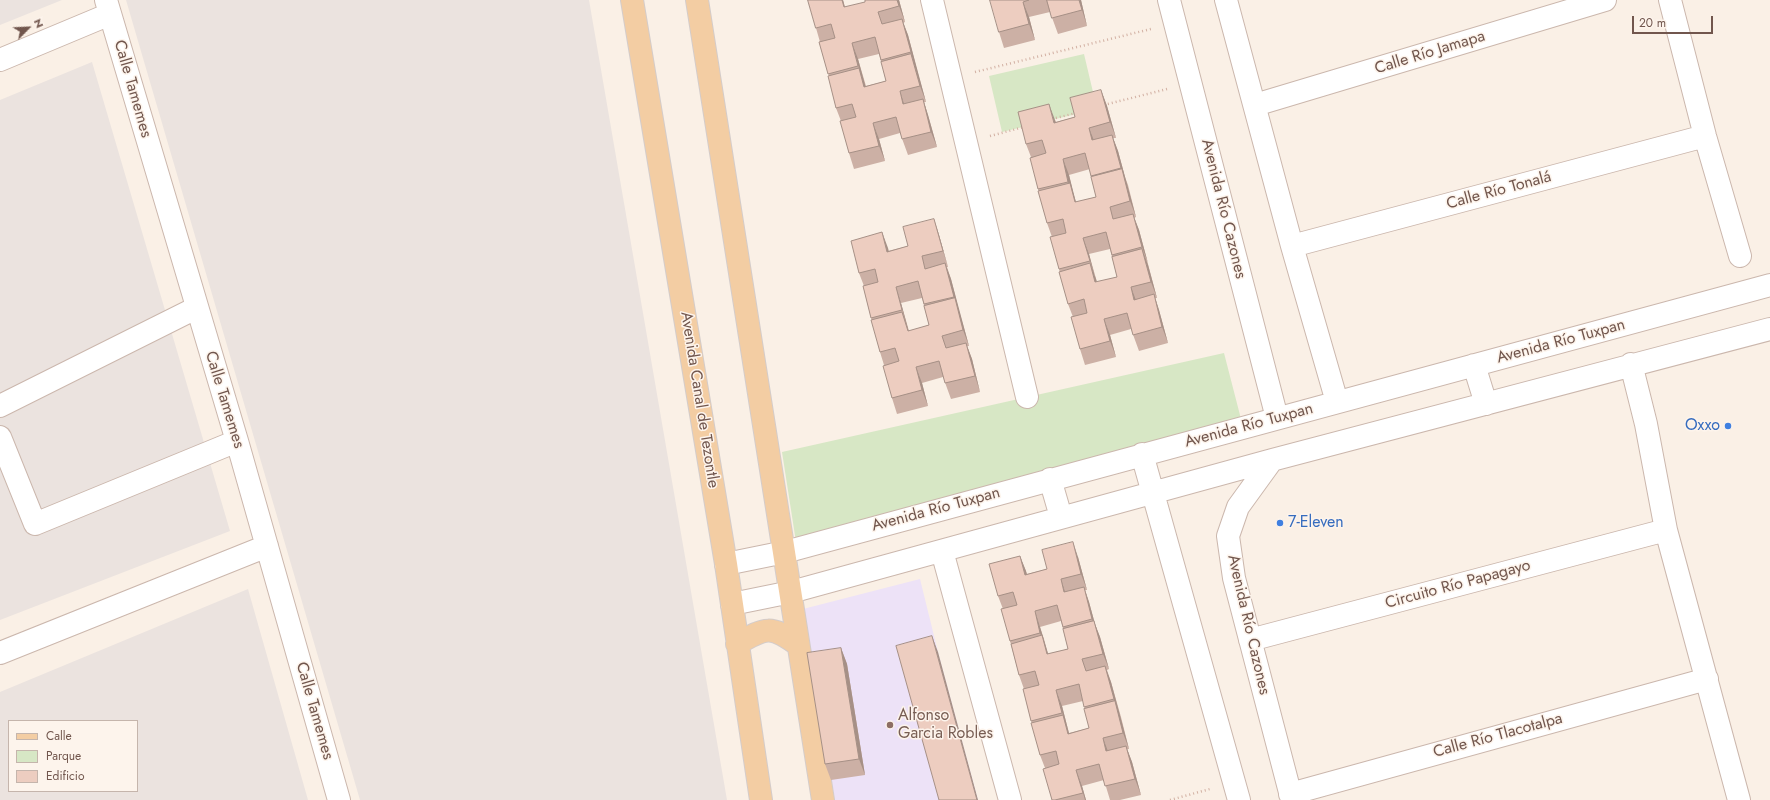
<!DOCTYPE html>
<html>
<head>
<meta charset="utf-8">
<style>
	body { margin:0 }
	#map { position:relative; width:1770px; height:800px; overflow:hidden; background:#faf0e6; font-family:Jost,sans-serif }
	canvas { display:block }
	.legend { position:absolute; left:8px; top:720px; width:130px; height:72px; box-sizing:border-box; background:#fdf4ec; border:1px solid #c5b5ac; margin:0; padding:5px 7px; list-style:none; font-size:12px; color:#71564d }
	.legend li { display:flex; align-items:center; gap:8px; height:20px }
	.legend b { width:20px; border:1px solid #c5b5ac }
	.north { position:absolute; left:8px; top:8px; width:40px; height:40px; -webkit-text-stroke:3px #fdf4ec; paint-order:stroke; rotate:66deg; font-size:11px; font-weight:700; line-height:16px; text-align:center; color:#71564d }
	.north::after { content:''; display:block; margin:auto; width:14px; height:18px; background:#71564d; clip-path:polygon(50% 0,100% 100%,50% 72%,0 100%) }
	.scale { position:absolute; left:1632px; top:16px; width:81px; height:18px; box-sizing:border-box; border:2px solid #71564d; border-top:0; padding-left:5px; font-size:12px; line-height:14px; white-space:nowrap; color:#71564d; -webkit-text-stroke:3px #fdf4ec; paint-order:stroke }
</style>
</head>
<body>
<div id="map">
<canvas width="1770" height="800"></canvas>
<ul class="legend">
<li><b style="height:5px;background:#f3cda3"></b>Calle</li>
<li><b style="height:11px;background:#d7e7c5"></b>Parque</li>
<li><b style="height:11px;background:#edcdc0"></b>Edificio</li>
</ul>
<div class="north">N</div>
<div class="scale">20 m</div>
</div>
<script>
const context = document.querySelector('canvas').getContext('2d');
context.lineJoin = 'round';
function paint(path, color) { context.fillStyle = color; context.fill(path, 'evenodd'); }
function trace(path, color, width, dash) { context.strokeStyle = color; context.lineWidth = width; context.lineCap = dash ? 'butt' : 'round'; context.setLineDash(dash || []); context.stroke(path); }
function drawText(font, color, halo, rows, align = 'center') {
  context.font = font + ' Jost,sans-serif'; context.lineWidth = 3; context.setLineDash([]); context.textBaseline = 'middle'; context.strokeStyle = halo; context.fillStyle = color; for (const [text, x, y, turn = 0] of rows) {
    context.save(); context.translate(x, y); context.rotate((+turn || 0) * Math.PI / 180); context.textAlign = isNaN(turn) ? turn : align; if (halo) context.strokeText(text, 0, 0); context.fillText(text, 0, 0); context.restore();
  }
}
paint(new Path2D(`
	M0,0H62L0,25Z
	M126,0H589L727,800H360Z
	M92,62L230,531L0,620V100Z
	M248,589L308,800H0V692ZM9,721H137V791H9Z`), '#ebe3df');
paint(new Path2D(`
	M920,579L938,652L978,800H835L803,609Z`), '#ede2f7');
paint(new Path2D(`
	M1084,54L1097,109L1002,132L989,76Z
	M1224,353L1241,419L796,542L782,452Z`), '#d7e7c5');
const minor = new Path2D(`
	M106,0L237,441L339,800
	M932,0L1027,397
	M1169,0L1277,418
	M1226,0L1292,246L1337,402
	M1670,0L1705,136L1740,256
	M0,60L110,14
	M1255,105L1605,0
	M1292,246L1705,136
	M1631,364L1646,424L1666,530
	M1474,365L1486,404
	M0,406L196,308
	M0,437L35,524L237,441
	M1142,454L1239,800
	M1272,460L1238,507L1228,536L1234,578L1292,800
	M1050,479L1061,517
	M942,551L1010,800
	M726,564L785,552L1770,285
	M732,604L791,592L1272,460L1770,329
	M1250,640L1666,530L1739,800
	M0,653L267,546
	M1290,794L1707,679`);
const major = new Path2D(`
	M632,0L726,564L761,800
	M697,0L823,800
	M737,644C766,627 771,625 798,645`);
trace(minor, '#cbb7ad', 24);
trace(major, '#d4ccca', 24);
trace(new Path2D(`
	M975,72L1151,29
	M1104,105L1167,89
	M1052,119L1076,113
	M990,136L1024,127
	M1170,800L1210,789`), '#d2b0a3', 2.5, [1, 3]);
trace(minor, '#fff', 22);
trace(major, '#f3cda3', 22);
paint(new Path2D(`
	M808,0H843L845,7L899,0L905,22L903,23L908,35L917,70L926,102H924L928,115L937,147L908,155L900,133L879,139L885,161L854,169L849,153L841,121L836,108L829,76L819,42H820ZM879,54L886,81L866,86L858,59Z
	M992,0H1081L1087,26L1058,34L1050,12L1029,17L1035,40L1004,48L999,32Z
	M1101,90L1107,106L1116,138H1113L1118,151L1125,177L1128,185L1136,217L1134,218L1139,230L1157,298H1155L1159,310L1168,343L1139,351L1131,329L1110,335L1116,357L1085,365L1080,349L1073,317L1068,304L1059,269L1052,237L1047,223L1038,189L1031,157L1026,144L1055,120L1056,122L1075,117ZM1090,169L1096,197L1076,202L1073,192L1069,175ZM1110,249L1117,277L1097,282L1089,254Z
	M934,219L939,235L948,267H947L951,279L958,307L960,314L969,346H967L972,359L980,392L951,399L943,377L922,383L928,406L897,414L892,398L884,365L880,352L863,286H864L859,273L882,232L888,251L908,246ZM922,298L929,325L909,331L901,303Z
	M1020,556L1027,574L1047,569L1078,557L1087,590H1085L1089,602L1095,624L1100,637L1109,669L1107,670L1111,682L1121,717L1129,749H1127L1132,762L1141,795L1120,800H1110L1104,780L1082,786L1086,800H1052L1045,768L1040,755L1023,689H1024L1019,675L1010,641L1003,609L998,596ZM1061,621L1068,649L1048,654L1044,639L1040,627ZM1083,701L1089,728L1069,733L1062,706Z
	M841,648L847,664L865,775L831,780L825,764Z`), '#ccb0a5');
paint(new Path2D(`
	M842,0H843L844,4L849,23Z
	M897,0H899L905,22L899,6Z
	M1079,0H1081L1087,26L1082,10Z
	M1023,2L1029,17L1035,40L1029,24Z
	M902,19L908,35L926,102L920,86Z
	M852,43L858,59L870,103L864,87Z
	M1101,90L1107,106L1116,138L1110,122Z
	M900,91L905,107L903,104Z
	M923,99L928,115L937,147L931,132Z
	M1049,104L1055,120L1060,139L1054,123Z
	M873,123L879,139L885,161L879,146Z
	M1089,128L1095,143L1092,140Z
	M1112,135L1118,151L1136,217L1130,201Z
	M1063,159L1069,175L1080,218L1075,202L1068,182Z
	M1133,214L1139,230L1148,263L1142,247Z
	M934,219L939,235L948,267L943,251Z
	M882,232L888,248L893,268L887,252Z
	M1083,238L1089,254L1095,277L1090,261Z
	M1142,249L1148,265L1157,298L1151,282Z
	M945,263L951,279L969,346L963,330L956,304L954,297Z
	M1090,263L1096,279L1101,298L1095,282Z
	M896,287L901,303L913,347L908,331Z
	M1131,287L1137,303L1134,300Z
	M1154,294L1159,310L1168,343L1162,327Z
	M1104,319L1110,335L1116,357L1110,341Z
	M966,343L972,359L980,392L975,376Z
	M916,367L922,383L928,406L922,390Z
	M1073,542L1078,557L1087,590L1081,574Z
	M1020,556L1026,571L1031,591L1025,575Z
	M1061,579L1066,595L1064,592Z
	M1084,587L1089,602L1095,624L1100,637L1109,669L1103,654L1097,633L1092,619Z
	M1035,611L1040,627L1053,670L1040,633Z
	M932,636L938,652L978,800H977Z
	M841,648L847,664L865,775L859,759Z
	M1105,666L1111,682L1129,749L1123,733Z
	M1056,690L1062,706L1073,749L1068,734Z
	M1103,738L1109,754L1106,751Z
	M1126,746L1132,762L1141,795L1135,779Z
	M1076,770L1082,786L1086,800H1085L1083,793Z`), '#a69086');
const building = new Path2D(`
	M808,0H842L844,7L865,2V0H897L899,6L878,12L882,24L902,19L911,52L881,60L875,37L852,43L858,66L828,74L819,42L835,38L831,24L816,28Z
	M990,0H1029L1023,2L1029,24L999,32Z
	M1047,0H1079L1082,10L1052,18Z
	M911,54L920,86L900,91L903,104L923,99L931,132L902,139L896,117L873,123L879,146L849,153L840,121L856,117L852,104L836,108L828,76L859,68L864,87L886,81L881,62Z
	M1101,90L1110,122L1089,128L1092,140L1112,135L1121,168L1091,176L1085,153L1063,159L1068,182L1038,189L1030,158L1046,153L1042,140L1026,144L1018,112L1049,104L1054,123L1075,117L1070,98Z
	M1122,169L1130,201L1110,207L1113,219L1133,214L1142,247L1112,255L1106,232L1083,238L1090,261L1059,269L1050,237L1066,233L1063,219L1047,223L1038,191L1070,183L1075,202L1096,197L1091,177Z
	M934,219L943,251L922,256L925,269L945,263L954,297L924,304L918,281L896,287L902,310L871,318L863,286L878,282L875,269L859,273L851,241L882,232L887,252L908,246L903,227Z
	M1142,249L1151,282L1131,287L1134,300L1154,294L1162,327L1133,335L1127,313L1104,319L1110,341L1080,349L1071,317L1087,313L1084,299L1068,304L1059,272L1090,263L1095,282L1117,277L1112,257Z
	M955,298L963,330L942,336L946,348L966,343L975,376L945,383L939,361L916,367L922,390L892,398L883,366L899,361L895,348L880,352L871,320L902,312L908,331L929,325L924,306Z
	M1073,542L1081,574L1061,579L1064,592L1084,587L1092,619L1063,627L1057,605L1035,611L1040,633L1010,641L1001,609L1017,605L1013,592L998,596L989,564L1020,556L1025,575L1047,569L1042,550Z
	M1094,621L1103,654L1082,659L1086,671L1105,666L1114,699L1084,707L1079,684L1056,690L1062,713L1031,721L1023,689L1039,685L1035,671L1019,675L1011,644L1042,635L1047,654L1068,649L1063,629Z
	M932,636L977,800H939L896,646Z
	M841,648L859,759L825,764L807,653Z
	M1115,701L1123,733L1103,738L1106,751L1126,746L1135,779L1105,786L1099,764L1076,770L1083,793L1055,800H1052L1043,769L1059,764L1056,751L1040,755L1031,723L1063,715L1068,734L1089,728L1084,709Z`);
paint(building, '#edcdc0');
trace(building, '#a69086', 1);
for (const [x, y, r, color] of [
	[1728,426,4,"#3f7fe0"],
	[1280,523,4,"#3f7fe0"],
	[890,725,4,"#8d6e63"]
]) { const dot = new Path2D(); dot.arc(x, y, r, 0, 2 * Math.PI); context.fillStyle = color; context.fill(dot); trace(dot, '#fdf4ec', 1.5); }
drawText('16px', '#71564d', '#fdf4ec', [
	["Calle Río Jamapa",1430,53,-17],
	["Calle Tamemes",132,89,74],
	["Calle Río Tonalá",1499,191,-15],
	["Avenida Río Cazones",1223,209,76],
	["Avenida Río Tuxpan",1561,342,-15],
	["Calle Tamemes",224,400,73],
	["Avenida Canal de Tezontle",699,400,81],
	["Avenida Río Tuxpan",1249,426,-15],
	["Avenida Río Tuxpan",936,510,-15],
	["Circuito Río Papagayo",1458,585,-15],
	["Avenida Río Cazones",1248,625,77],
	["Calle Tamemes",314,711,74],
	["Calle Río Tlacotalpa",1498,736,-15]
]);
drawText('16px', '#366cbe', '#fdf4ec', [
	["Oxxo",1720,426],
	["7-Eleven",1288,523,"left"]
], 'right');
drawText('16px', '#785e54', '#fdf4ec', [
	["Alfonso",898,716],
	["Garcia Robles",898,734]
], 'left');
</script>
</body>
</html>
